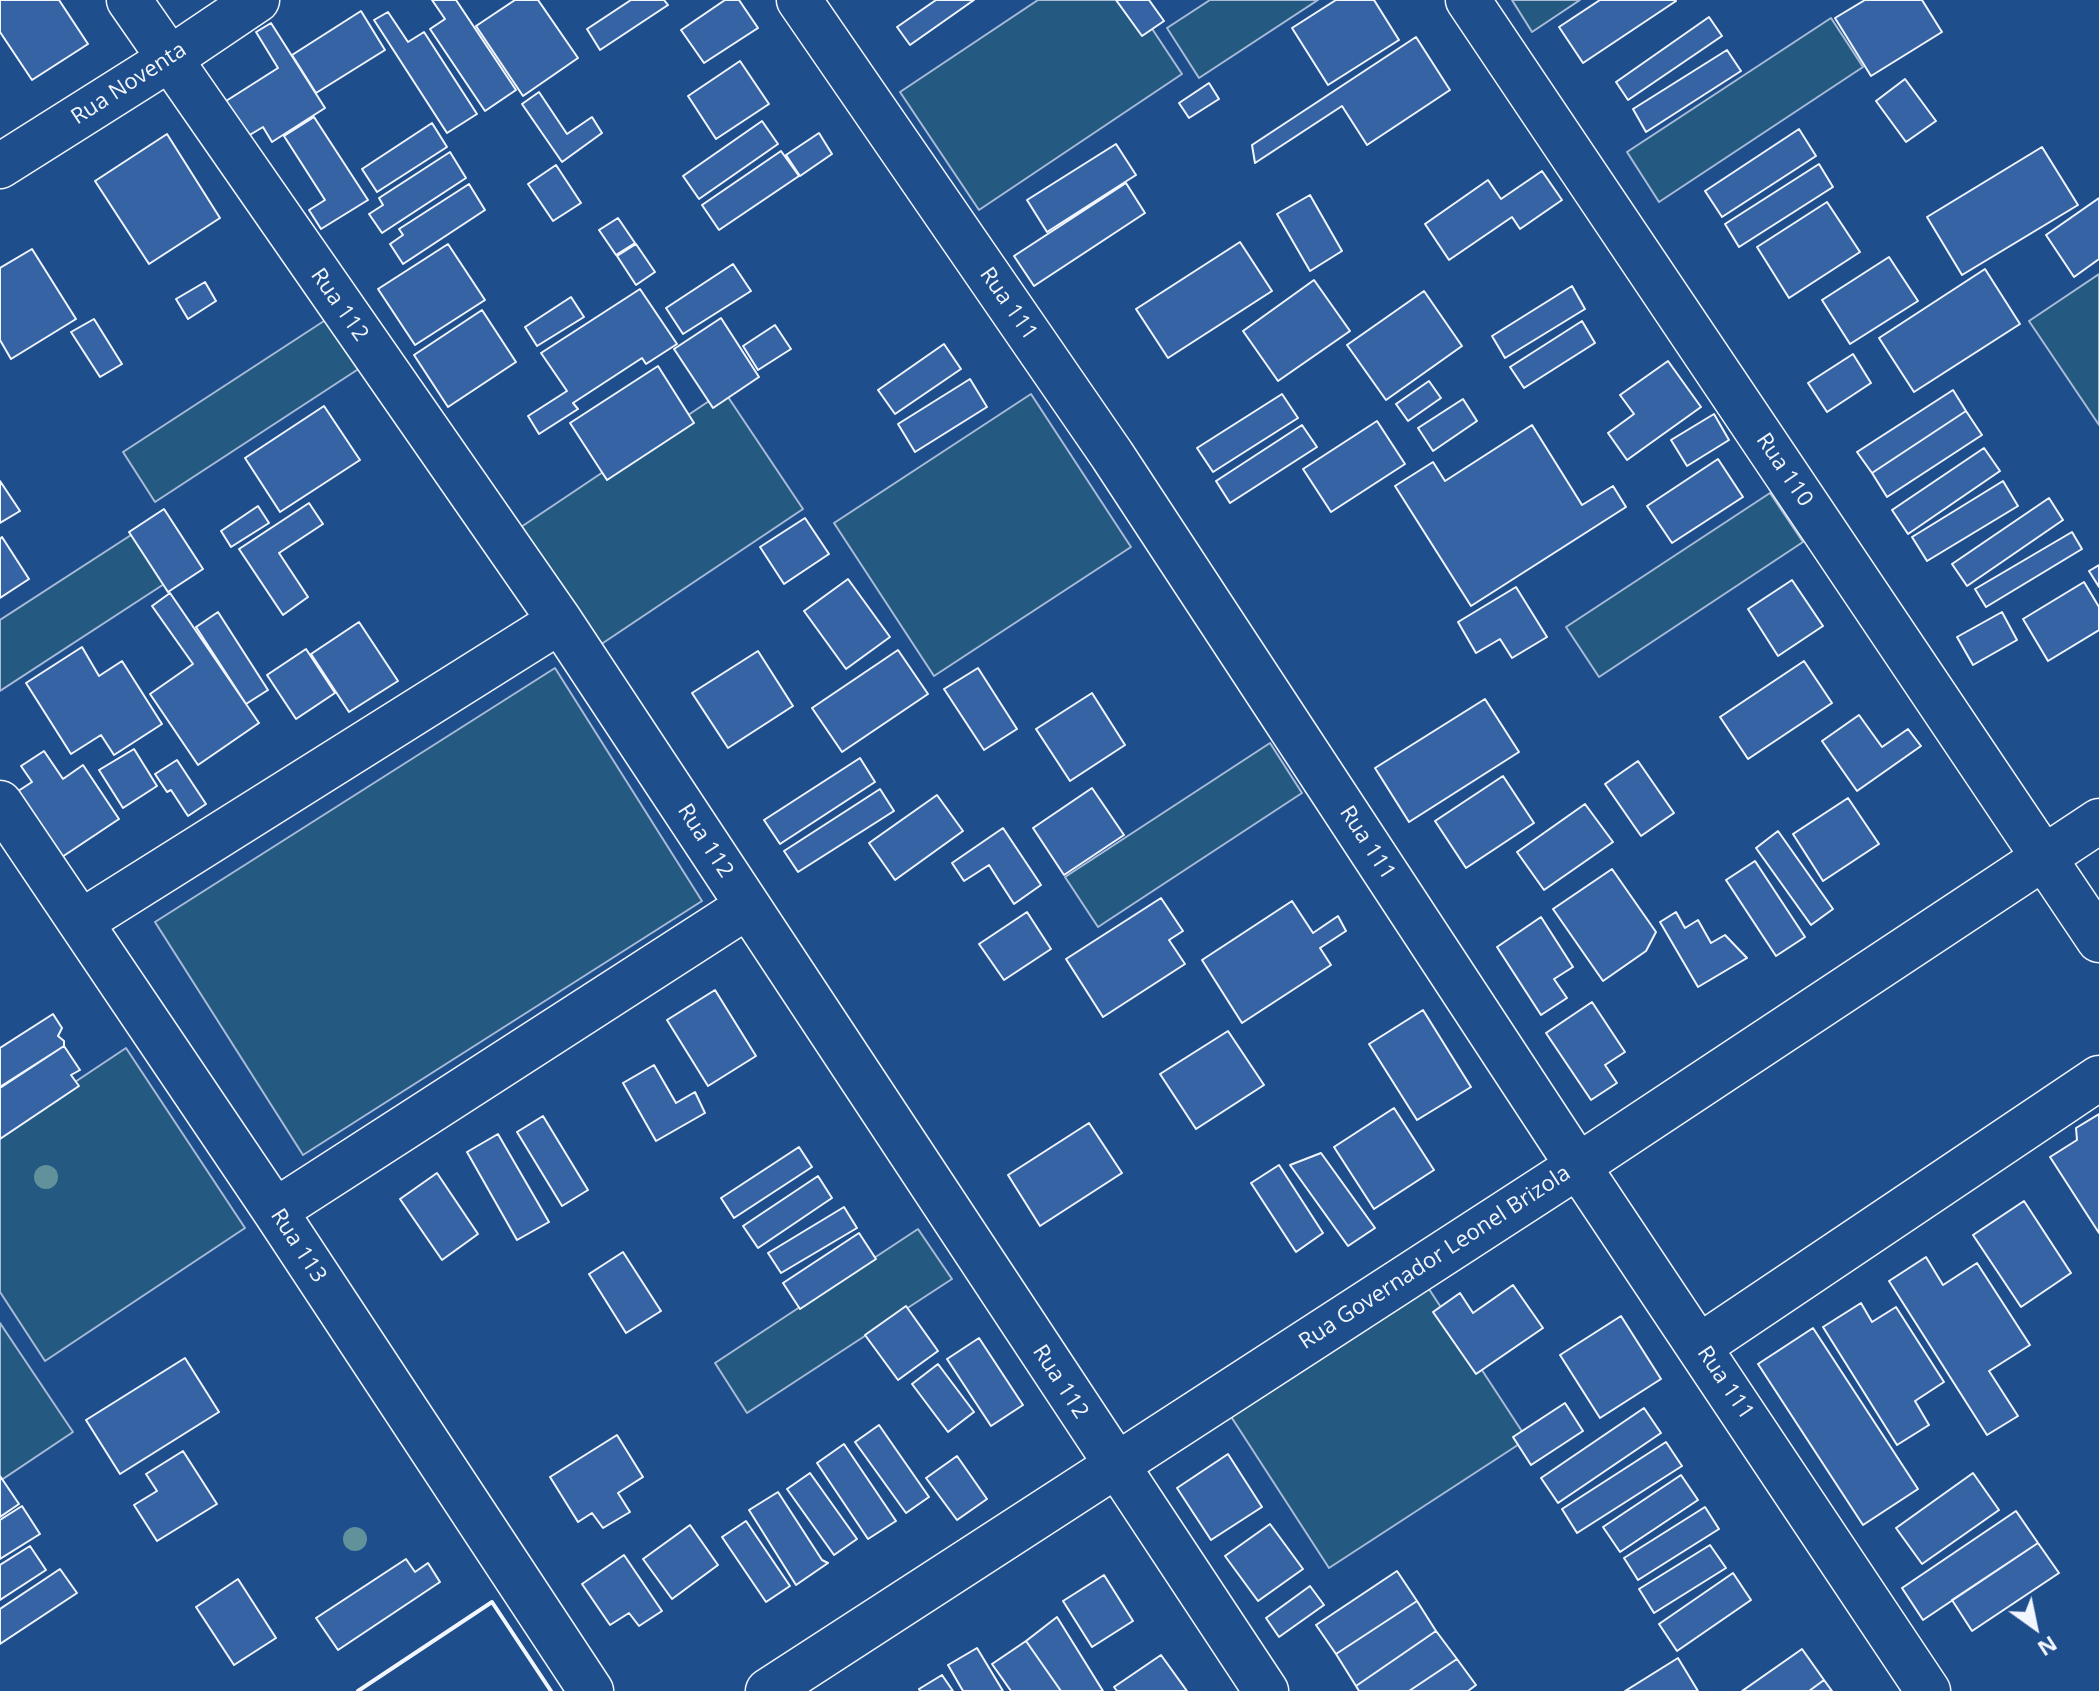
<!DOCTYPE html>
<html>
<head>
<meta charset="utf-8">
<style>
	body { margin:0 }
	#map { position:relative; width:2099px; height:1691px; overflow:hidden; background:#1f4e8c; font-family:"Open Sans",sans-serif }
	canvas { display:block }
	.north { position:absolute; left:1995px; top:1587px; width:80px; height:80px; -webkit-text-stroke:6px #1f4e8c; paint-order:stroke; rotate:147deg; font-size:22px; font-weight:700; line-height:32px; text-align:center; color:#f2f6ff }
	.north::after { content:''; display:block; margin:auto; width:28px; height:36px; background:#f2f6ff; clip-path:polygon(50% 0,100% 100%,50% 72%,0 100%) }
</style>
</head>
<body>
<div id="map">
<canvas width="2099" height="1691"></canvas>
<div class="north">N</div>
</div>
<script>
const context = document.querySelector('canvas').getContext('2d');
context.lineJoin = 'round';
function paint(path, color) { context.fillStyle = color; context.fill(path, 'evenodd'); }
function trace(path, color, width, dash) { context.strokeStyle = color; context.lineWidth = width; context.lineCap = dash ? 'butt' : 'round'; context.setLineDash(dash || []); context.stroke(path); }
function drawText(font, color, halo, rows, align = 'center') {
  context.font = font + ' "Open Sans",sans-serif'; context.lineWidth = 6; context.setLineDash([]); context.textBaseline = 'middle'; context.strokeStyle = halo; context.fillStyle = color; for (const [text, x, y, turn = 0] of rows) {
    context.save(); context.translate(x, y); context.rotate((+turn || 0) * Math.PI / 180); context.textAlign = isNaN(turn) ? turn : align; if (halo) context.strokeText(text, 0, 0); context.fillText(text, 0, 0); context.restore();
  }
}
const green = new Path2D(`
	M1038,0H1133L1182,74L979,210L900,92Z
	M1210,0H1318L1199,78L1167,28Z
	M1512,0H1580L1532,32Z
	M1831,18L1863,67L1659,202L1627,152Z
	M2099,274V425L2029,321Z
	M327,319L360,368L155,502L123,452Z
	M724,391L803,509L600,645L521,527Z
	M1031,394L1131,547L934,676L834,523Z
	M1770,493L1803,542L1599,677L1566,627Z
	M148,524L181,573L0,691V620Z
	M555,668L702,901L303,1155L155,922Z
	M1270,743L1302,793L1098,927L1065,877Z
	M126,1048L245,1228L45,1361L0,1292V1132Z
	M918,1229L952,1279L747,1413L715,1363Z
	M1427,1286L1527,1439L1329,1568L1230,1415Z
	M0,1323L73,1432L0,1481Z`);
paint(green, '#245a82');
trace(green, '#a8bbd7', 2);
const building = new Path2D(`
	M0,0H59L88,44L32,80L0,32Z
	M432,0H456L516,90L485,111L430,29L445,19Z
	M515,0H538L578,58L523,96L476,26Z
	M631,0H664L668,5L600,50L587,29Z
	M725,0H739L758,28L704,63L681,30Z
	M936,0H974L910,45L897,27Z
	M1116,0H1149L1164,21L1142,36Z
	M1336,0H1374L1399,40L1328,85L1292,28Z
	M1600,0H1675L1676,1L1583,63L1559,27Z
	M1865,0H1922L1942,32L1871,76L1835,18Z
	M361,11L385,50L316,93L292,55Z
	M388,12L408,42L424,32L477,114L447,133L374,20Z
	M1709,17L1722,36L1628,100L1616,82Z
	M271,23L325,108L272,142L263,127L248,136L226,101L278,68L256,32Z
	M1416,37L1450,90L1367,145L1342,106L1255,163L1252,145Z
	M1727,50L1741,71L1646,132L1633,109Z
	M740,61L769,104L716,139L688,96Z
	M1905,79L1936,121L1906,142L1876,101Z
	M1209,83L1219,99L1189,118L1179,103Z
	M539,92L567,134L592,117L602,133L562,162L522,104Z
	M314,117L368,200L321,229L309,210L325,200L284,136Z
	M762,121L778,144L699,199L683,176Z
	M432,123L447,147L377,192L362,169Z
	M1799,129L1816,156L1722,217L1705,191Z
	M819,133L832,154L800,176L786,155Z
	M167,134L220,218L149,264L95,181Z
	M1116,144L1136,175L1047,232L1027,200Z
	M2042,147L2078,205L1962,275L1927,217Z
	M781,151L799,176L719,230L702,205Z
	M450,152L466,178L382,233L369,214L383,205L379,198Z
	M1819,164L1833,187L1739,247L1725,224Z
	M556,165L581,203L553,221L528,184Z
	M1542,171L1562,200L1520,229L1512,217L1449,260L1425,224L1488,180L1501,199Z
	M1126,183L1145,213L1034,286L1014,256Z
	M469,184L485,210L403,264L390,244L403,235L399,229Z
	M1310,195L1342,251L1310,271L1277,214Z
	M2099,198V259L2074,277L2046,235Z
	M1827,202L1860,252L1789,298L1757,247Z
	M618,218L635,243L616,255L599,230Z
	M1240,242L1272,291L1168,358L1136,309Z
	M448,244L485,300L415,345L378,289Z
	M636,244L655,272L636,285L617,256Z
	M32,249L76,319L11,359L0,340V268Z
	M1889,257L1918,301L1850,344L1822,300Z
	M733,264L751,291L683,334L666,308Z
	M1985,269L2020,324L1914,392L1879,338Z
	M1314,280L1350,331L1278,381L1243,331Z
	M205,282L216,301L188,319L176,299Z
	M1572,286L1585,309L1505,358L1492,336Z
	M640,289L677,344L646,364L642,358L573,403L578,409L539,434L528,416L567,391L541,353Z
	M1424,291L1462,346L1386,400L1347,345Z
	M571,297L584,317L537,346L525,327Z
	M482,310L516,362L448,407L414,355Z
	M721,318L759,377L713,408L674,349Z
	M94,319L122,364L100,377L71,332Z
	M1582,321L1595,343L1524,388L1510,367Z
	M775,325L791,349L758,370L743,346Z
	M944,344L961,369L895,414L878,390Z
	M1853,354L1871,383L1827,412L1808,383Z
	M1668,361L1701,407L1627,460L1608,433L1634,414L1620,395Z
	M658,366L694,423L607,480L570,423Z
	M970,379L987,407L915,452L898,424Z
	M1429,381L1441,398L1408,421L1396,404Z
	M1953,390L1966,411L1872,473L1857,452Z
	M1282,394L1298,418L1213,472L1197,448Z
	M1463,399L1477,421L1433,451L1418,428Z
	M324,406L360,460L280,512L245,458Z
	M1966,411L1982,435L1887,497L1872,473Z
	M1714,414L1729,440L1687,466L1671,440Z
	M1377,421L1405,464L1331,512L1303,469Z
	M1302,425L1317,447L1230,503L1216,481Z
	M1532,425L1582,505L1613,486L1626,507L1471,606L1395,486L1433,462L1445,481Z
	M1984,448L2000,471L1908,534L1892,510Z
	M1718,459L1743,497L1672,543L1647,506Z
	M0,481L20,511L0,523Z
	M2003,481L2018,506L1927,561L1912,537Z
	M2049,498L2063,520L1967,586L1952,564Z
	M309,503L323,524L279,553L308,597L283,615L239,549Z
	M258,506L269,523L231,547L221,531Z
	M164,509L203,569L168,592L129,532Z
	M805,518L829,554L784,584L760,547Z
	M2072,532L2082,549L1986,607L1975,589Z
	M2,537L29,579L0,598V539Z
	M2099,565V587L2089,571Z
	M848,579L890,637L846,669L804,611Z
	M1792,580L1823,626L1778,656L1748,609Z
	M2084,582L2099,607V630L2048,661L2023,619Z
	M1516,587L1547,637L1512,658L1500,639L1476,653L1458,622Z
	M170,593L259,723L198,765L150,694L193,664L152,606Z
	M218,612L268,690L246,704L196,627Z
	M2002,612L2017,640L1973,665L1957,637Z
	M359,622L398,681L349,712L311,654Z
	M82,647L99,676L122,661L162,724L114,755L101,735L71,754L26,683Z
	M306,649L335,693L296,719L267,675Z
	M898,650L928,694L842,752L812,708Z
	M758,651L793,706L728,748L692,693Z
	M1804,661L1832,703L1748,759L1720,717Z
	M978,668L1017,729L984,750L944,689Z
	M1092,693L1125,745L1070,781L1036,729Z
	M1485,699L1519,752L1409,822L1375,768Z
	M1859,715L1882,747L1908,729L1921,746L1857,791L1822,741Z
	M134,749L157,786L123,808L99,770Z
	M44,751L63,779L83,765L119,819L53,863L9,797L32,782L21,766Z
	M860,758L875,782L780,844L764,820Z
	M177,760L206,804L188,816L171,790L167,792L155,774Z
	M1638,761L1674,813L1641,836L1605,784Z
	M1503,776L1534,823L1466,868L1435,821Z
	M1092,788L1124,835L1064,875L1033,828Z
	M880,789L894,811L798,872L784,851Z
	M937,795L963,831L895,880L869,843Z
	M1848,798L1879,844L1823,881L1793,834Z
	M1585,804L1613,842L1544,890L1517,852Z
	M1003,828L1041,885L1014,904L989,865L964,881L952,863Z
	M1778,831L1833,909L1811,925L1756,848Z
	M1755,861L1805,937L1776,956L1726,880Z
	M1612,869L1656,932L1646,951L1603,981L1553,909Z
	M1161,898L1183,931L1169,940L1185,964L1103,1017L1066,959Z
	M1292,901L1313,933L1338,916L1346,931L1320,948L1331,965L1242,1023L1202,960Z
	M1027,912L1051,949L1004,980L979,944Z
	M1676,912L1685,928L1698,920L1711,943L1725,935L1747,958L1698,987L1660,922Z
	M1541,917L1573,967L1554,979L1567,998L1541,1015L1497,947Z
	M715,990L756,1056L708,1086L667,1020Z
	M1592,1002L1625,1052L1605,1065L1617,1083L1591,1100L1546,1033Z
	M1423,1010L1471,1087L1417,1120L1369,1044Z
	M53,1014L62,1028L58,1036L64,1041V1046L0,1087V1048Z
	M1228,1031L1264,1085L1196,1129L1160,1074Z
	M64,1046L80,1070L71,1075L79,1086L0,1139V1088Z
	M654,1065L676,1103L695,1092L705,1113L656,1141L623,1083Z
	M1394,1108L1434,1170L1374,1209L1334,1147Z
	M2099,1114V1233L2050,1157L2077,1140L2076,1128Z
	M543,1116L588,1190L562,1206L517,1132Z
	M1089,1123L1122,1173L1040,1226L1008,1175Z
	M498,1134L549,1222L517,1240L467,1152Z
	M799,1147L812,1167L734,1218L721,1198Z
	M1321,1153L1375,1228L1348,1246L1290,1165Z
	M1279,1165L1323,1233L1296,1252L1251,1183Z
	M437,1173L478,1234L442,1260L400,1199Z
	M818,1176L832,1198L758,1248L743,1226Z
	M2024,1201L2071,1273L2021,1307L1973,1235Z
	M844,1207L857,1228L781,1273L768,1253Z
	M859,1233L876,1259L800,1309L783,1283Z
	M623,1252L661,1311L626,1333L589,1274Z
	M1926,1257L1943,1285L1977,1263L2030,1345L1989,1371L2018,1416L1987,1435L1889,1281Z
	M1513,1285L1543,1328L1476,1374L1433,1312L1460,1293L1473,1313Z
	M1861,1303L1872,1322L1896,1307L1944,1382L1915,1401L1929,1425L1897,1445L1823,1327Z
	M906,1306L938,1351L898,1380L865,1335Z
	M1621,1316L1661,1379L1600,1418L1560,1355Z
	M1813,1328L1918,1489L1863,1525L1758,1364Z
	M979,1338L1023,1405L991,1426L947,1359Z
	M185,1358L219,1412L120,1474L86,1420Z
	M938,1364L974,1412L948,1432L912,1384Z
	M1565,1403L1583,1431L1531,1465L1513,1437Z
	M1644,1408L1661,1433L1558,1503L1541,1478Z
	M879,1425L929,1497L906,1513L855,1442Z
	M617,1435L643,1477L618,1493L630,1512L603,1528L592,1513L578,1522L550,1477Z
	M1666,1442L1682,1466L1577,1533L1562,1509Z
	M844,1444L896,1521L868,1539L817,1463Z
	M183,1451L217,1504L157,1541L134,1505L157,1491L146,1474Z
	M1228,1454L1262,1507L1211,1540L1177,1488Z
	M957,1456L987,1499L957,1520L926,1478Z
	M810,1473L857,1539L834,1555L787,1489Z
	M1973,1473L1999,1510L1922,1564L1896,1528Z
	M1681,1475L1698,1500L1620,1552L1603,1527Z
	M0,1476L19,1504L0,1517Z
	M778,1492L822,1560L828,1563L796,1585L749,1510Z
	M22,1506L40,1534L0,1559V1520Z
	M1705,1507L1719,1529L1638,1580L1624,1558Z
	M2016,1511L2038,1543L1923,1620L1902,1588Z
	M746,1521L790,1586L766,1602L722,1537Z
	M1270,1524L1303,1569L1258,1601L1225,1556Z
	M690,1525L718,1565L672,1599L643,1559Z
	M2038,1543L2059,1573L1972,1631L1952,1600Z
	M1710,1545L1726,1568L1654,1613L1639,1589Z
	M30,1546L46,1570L0,1600V1565Z
	M624,1555L662,1611L639,1626L629,1613L610,1625L582,1584Z
	M406,1559L415,1572L428,1563L440,1582L338,1650L316,1618Z
	M60,1569L77,1593L0,1644V1609Z
	M1397,1571L1417,1601L1336,1654L1316,1625Z
	M1733,1573L1751,1600L1677,1651L1659,1624Z
	M1104,1575L1133,1621L1092,1647L1063,1601Z
	M238,1579L276,1638L234,1665L196,1607Z
	M1310,1586L1324,1605L1279,1637L1266,1618Z
	M1417,1601L1436,1631L1356,1686L1336,1654Z
	M1057,1617L1103,1691H1061L1026,1641Z
	M1436,1631L1457,1659L1409,1691H1359L1356,1686Z
	M1026,1641L1061,1691H1011L992,1664Z
	M977,1648L1003,1691H963L948,1665Z
	M1802,1649L1824,1680L1809,1691H1742Z
	M1161,1655L1187,1691H1117L1114,1687Z
	M1678,1658L1698,1691H1625Z
	M1457,1659L1476,1685L1468,1691H1409Z
	M942,1675L953,1691H920L919,1689Z
	M1824,1680L1832,1691H1809Z`);
paint(building, '#3563a3');
trace(building, '#f2f6ff', 2);
const minor = new Path2D(`
	M129,0L560,621L1266,1691
	M799,0L1112,455L1578,1166L1928,1691
	M1468,0L2099,940
	M0,166L168,60L257,0
	M0,803L275,1211L591,1691
	M81,922L560,621
	M275,1211L748,906
	M1700,1346L2099,1078
	M768,1691L1578,1166L2099,821`);
trace(minor, '#f2f6ff', 47);
trace(minor, '#1f4e8c', 44);
trace(new Path2D(`
	M358,1691L492,1602L551,1691`), '#f2f6ff', 4);
context.fillStyle = '#61919a';
for (const [x, y] of [
	[46,1177],
	[355,1539]
]) { context.beginPath(); context.arc(x, y, 12, 0, 2 * Math.PI); context.fill(); }
drawText('22px', '#f2f6ff', '#1f4e8c', [
	["Rua Noventa",129,84,-33],
	["Rua 111",1008,304,55],
	["Rua 112",339,305,55],
	["Rua 110",1784,470,56],
	["Rua 112",705,841,57],
	["Rua 111",1367,843,57],
	["Rua 113",298,1246,57],
	["Rua Governador Leonel Brizola",1435,1258,-33],
	["Rua 112",1060,1382,57],
	["Rua 111",1725,1383,56]
]);
</script>
</body>
</html>
